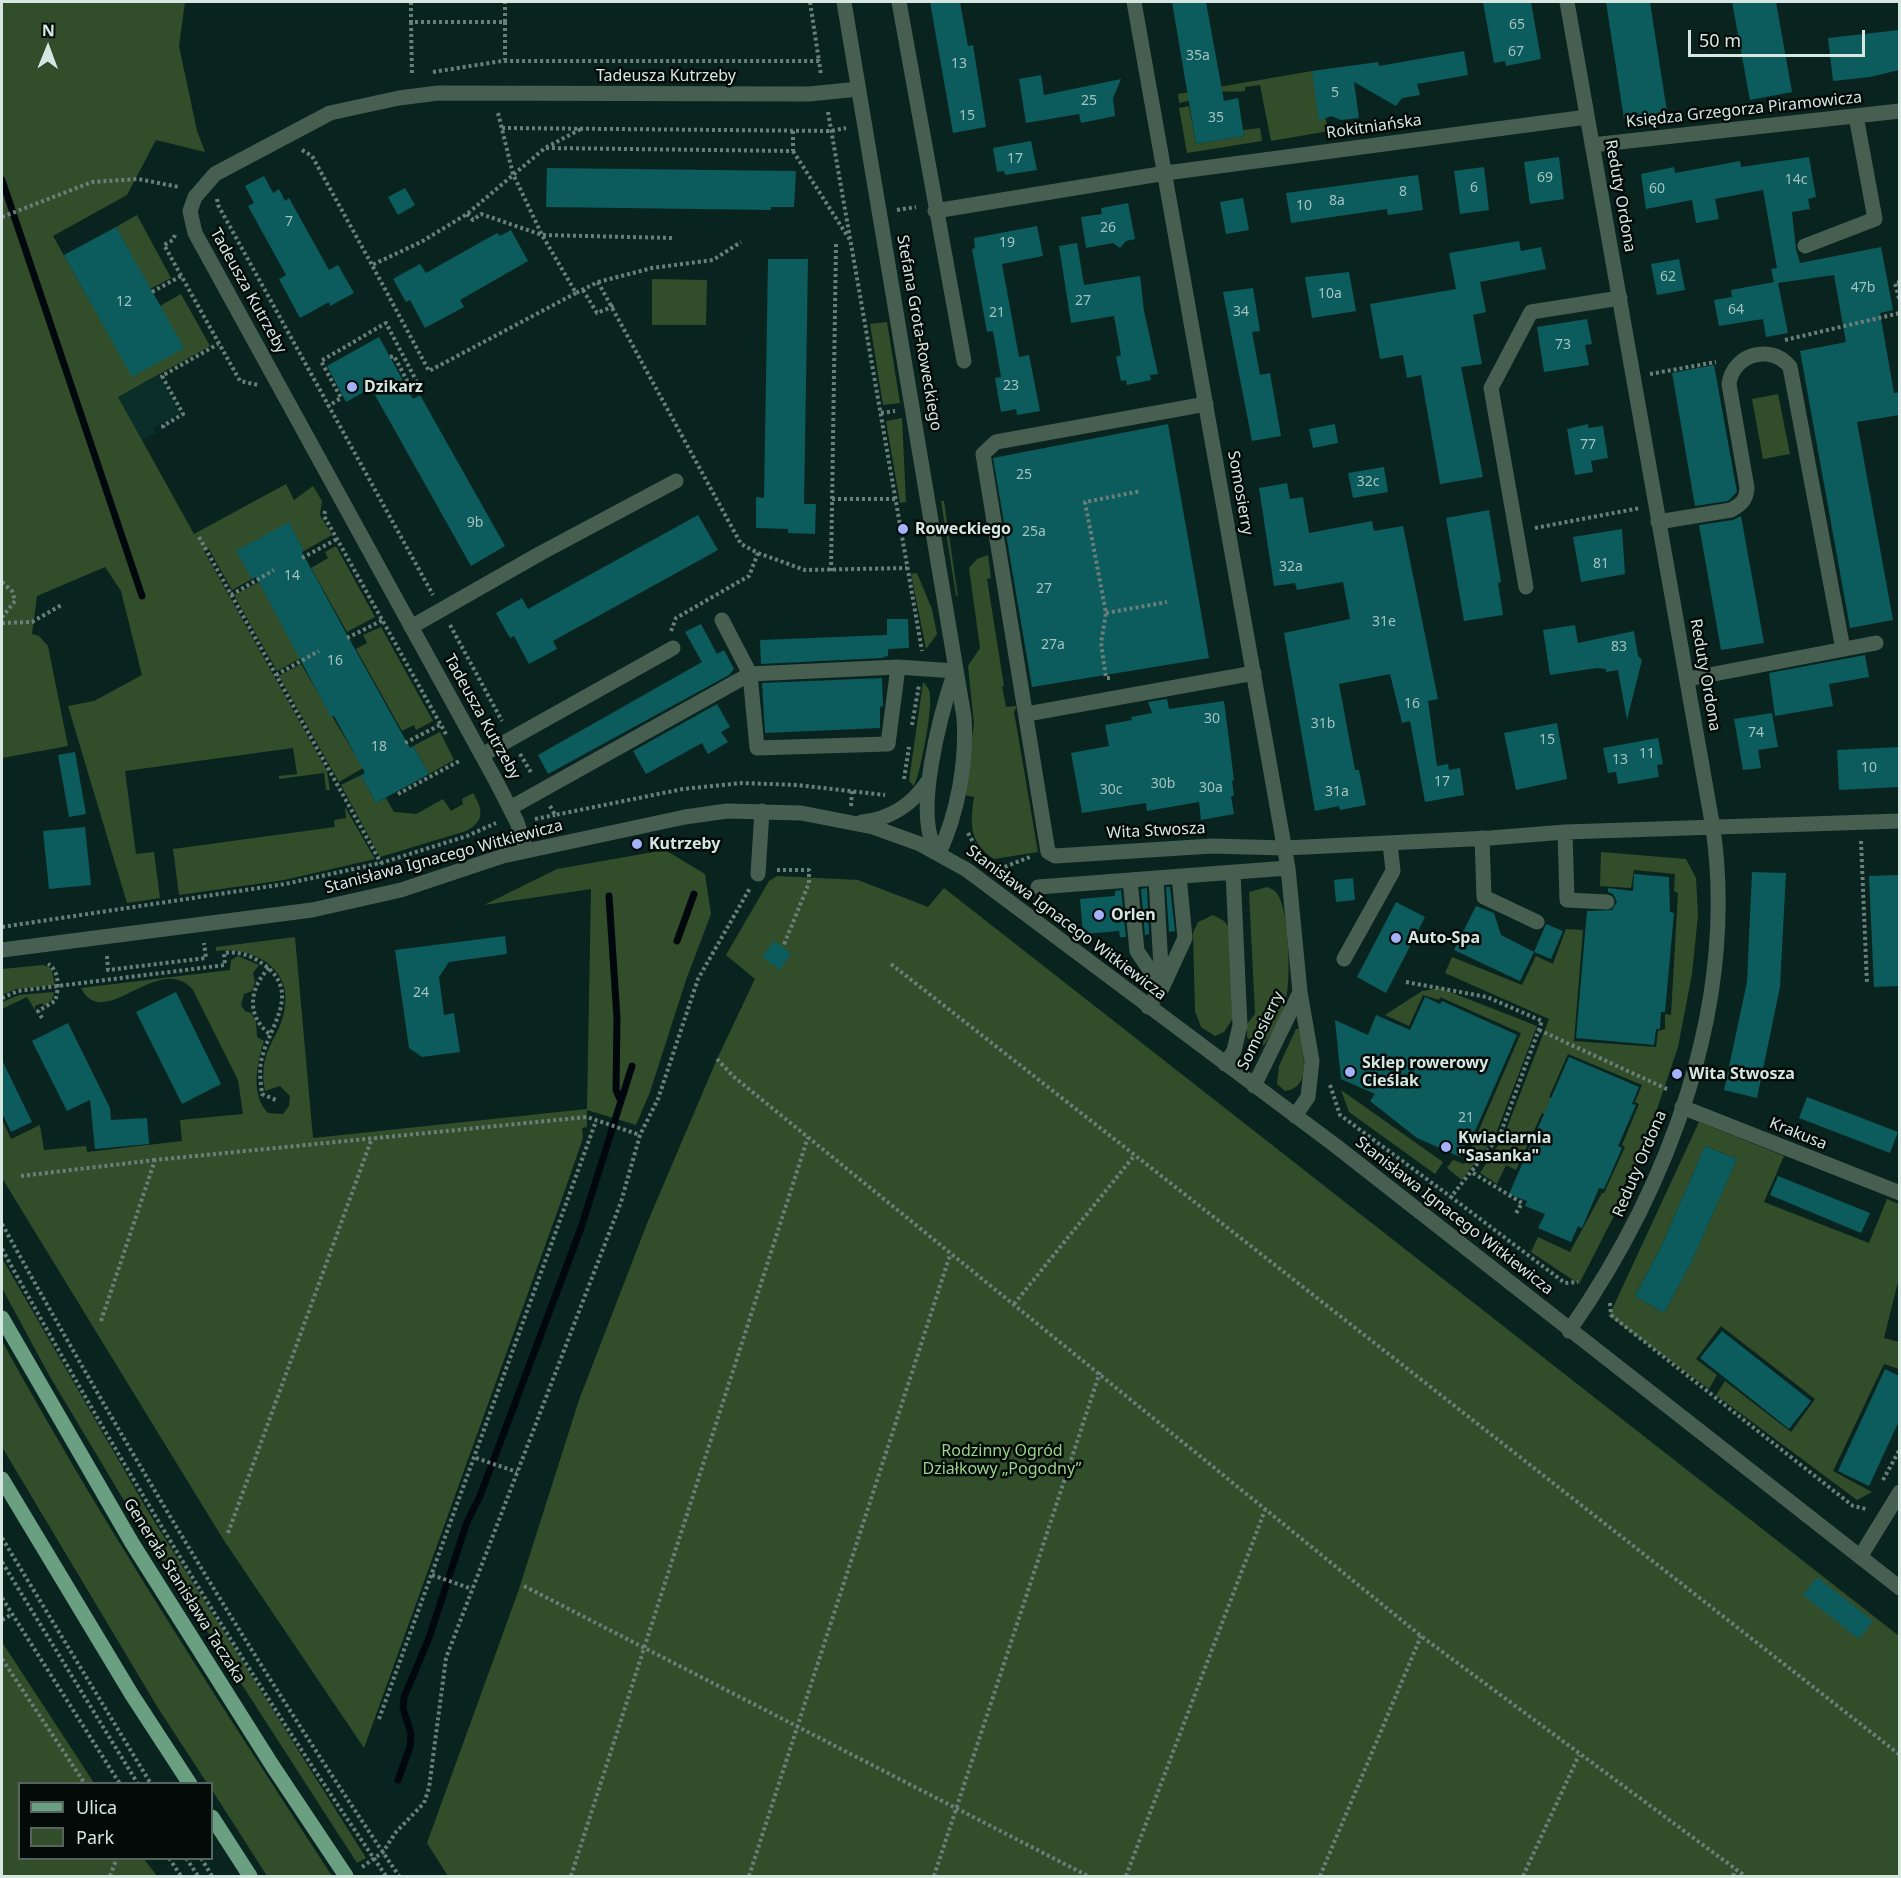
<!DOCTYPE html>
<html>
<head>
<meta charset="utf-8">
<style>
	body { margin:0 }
	#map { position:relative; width:1901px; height:1878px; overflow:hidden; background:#09241f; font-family:"Noto Sans",sans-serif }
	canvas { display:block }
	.frame { position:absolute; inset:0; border:3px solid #d6e6e1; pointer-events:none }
	.legend { position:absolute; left:18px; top:1782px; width:195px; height:78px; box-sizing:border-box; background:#030b09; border:2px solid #57635f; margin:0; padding:8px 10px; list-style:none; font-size:18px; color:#d6e6e1 }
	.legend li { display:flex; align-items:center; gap:12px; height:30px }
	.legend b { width:30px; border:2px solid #57635f }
	.north { position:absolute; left:18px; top:18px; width:60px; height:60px; -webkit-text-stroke:4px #030b09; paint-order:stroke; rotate:1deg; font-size:16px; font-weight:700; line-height:24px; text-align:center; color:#d6e6e1 }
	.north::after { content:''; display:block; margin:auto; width:21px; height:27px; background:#d6e6e1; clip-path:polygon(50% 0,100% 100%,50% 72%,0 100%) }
	.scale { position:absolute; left:1688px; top:30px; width:177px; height:27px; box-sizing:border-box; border:3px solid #d6e6e1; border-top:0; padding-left:8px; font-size:18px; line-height:21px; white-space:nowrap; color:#d6e6e1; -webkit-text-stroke:4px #030b09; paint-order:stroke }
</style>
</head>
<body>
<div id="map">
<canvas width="1901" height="1878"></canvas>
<div class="frame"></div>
<ul class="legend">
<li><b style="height:8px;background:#6aa081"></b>Ulica</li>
<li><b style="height:16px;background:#324d2a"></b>Park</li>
</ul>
<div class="north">N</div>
<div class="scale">50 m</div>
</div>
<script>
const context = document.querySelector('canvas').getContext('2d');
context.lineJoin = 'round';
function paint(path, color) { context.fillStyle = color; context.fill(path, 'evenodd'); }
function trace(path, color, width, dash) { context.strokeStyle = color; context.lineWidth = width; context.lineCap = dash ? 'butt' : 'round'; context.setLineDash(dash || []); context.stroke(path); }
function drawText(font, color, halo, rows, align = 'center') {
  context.font = font + ' "Noto Sans",sans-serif'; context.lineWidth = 5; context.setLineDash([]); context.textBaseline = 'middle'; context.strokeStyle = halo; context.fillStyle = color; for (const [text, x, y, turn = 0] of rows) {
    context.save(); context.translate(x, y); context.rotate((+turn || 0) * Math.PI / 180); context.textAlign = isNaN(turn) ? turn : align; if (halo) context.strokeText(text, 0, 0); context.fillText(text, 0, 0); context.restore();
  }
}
paint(new Path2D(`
	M159,375L180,413L154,428L156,433L142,440L118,397Z`), '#092f28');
paint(new Path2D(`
	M2,2H185L179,46L197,131L205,152L156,140L127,195L53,236L109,335L181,294L210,346L118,397L194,534L286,484L294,500L313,486L322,501L320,515L332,535L304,551L289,523L237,551L252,579L232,590L209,549L204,551L327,771L330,790H326L324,773L279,779V776L297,774L293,748L125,771L136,854L154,852L160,898L127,903L68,706L94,701L142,675L121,591L105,567L37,596L32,634L39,636L48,646L68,746L2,758Z
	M1312,71L1329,131L1271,141L1260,85L1245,87V91C1234,93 1224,90 1212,93C1200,96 1191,101 1179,103L1178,94Z
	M1189,106L1196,144L1244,136L1243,130L1260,128L1262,141L1187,153L1179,108Z
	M137,215L171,278L150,289L116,227Z
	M652,279L707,280L706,325H652Z
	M887,322L900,403L883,405L870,324Z
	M1778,394L1790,454L1763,459L1752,399Z
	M902,418L906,502L900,503L886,421Z
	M941,501H944L958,597L956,595Z
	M336,546L375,617L347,632L311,568L328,558L325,552Z
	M988,555L991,578L987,579L1004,686H1002L1006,707L1017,706L1014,712L1038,852L994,859C969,843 970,824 974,797L964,795L974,724L968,666L980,648L969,568L977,559Z
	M917,573L932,609L937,634L926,649L911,574Z
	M259,582L301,658L277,671L234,595Z
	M381,627L433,721L416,730L414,725L402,731L356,649L367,643L363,635Z
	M301,664L363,768L339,782L279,676Z
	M923,682C927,686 930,690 930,695C932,712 921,771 914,786L909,781Z
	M440,732L454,760L429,774L413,746Z
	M361,775L376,803L386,798L394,812L416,814L443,799L451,811L463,804L462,799L473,793C483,810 485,821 466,831L380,857L341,785Z
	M345,807L375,859L284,880L179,895L173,849L335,827L334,820L346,818Z
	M665,850L705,874L711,914L686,980L650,1092L636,1125L587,1110V1127L582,1128L583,1138L559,1207L364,1748L223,1539L2,1178V1119L11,1139L40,1125L44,1150L86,1146L87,1152L182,1141L180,1120L243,1114L238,1080L193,990C159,950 104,1034 81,988L230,970L231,960L238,956L259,965L253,973L255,981L252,991L244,994L241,1005L245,1011L251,1013L256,1022L257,1037L264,1041C257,1062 250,1095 268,1113L283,1114L289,1106L290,1096L280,1086L265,1091C257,1047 281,1040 285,1006C291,966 250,946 216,951V947L295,937L313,1138L587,1109L591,889L484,905L557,869Z
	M1601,852L1686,859L1696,878L1698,915L1692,974L1678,1047L1634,1177L1579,1284L1531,1252L1538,1237L1570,1252L1602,1193H1604L1625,1147L1622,1145L1639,1104L1635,1102L1642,1085L1568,1054L1549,1097L1567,1105L1560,1121L1542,1113L1516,1170L1506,1165L1497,1184L1480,1173L1503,1138L1549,1019L1445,973L1452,957L1522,985L1536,956L1553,964L1566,929L1583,930L1574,1041L1656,1047L1658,1031L1665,1029V1014L1671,1015L1678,893L1674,891L1675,874L1634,870L1631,888L1600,886Z
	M777,876L858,880L928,907L944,888L1899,1636V1876H448L427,1843L518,1592L579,1400L648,1221L717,1059L755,979L726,955L769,881Z
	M1267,887C1272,889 1276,891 1278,895C1289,912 1291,979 1286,999C1283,1015 1274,1031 1264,1045H1255L1247,1037V1024L1255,1014L1249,892Z
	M1213,915L1224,921L1230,928L1233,1018L1224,1032L1215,1036L1201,1027L1195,1011L1193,933L1198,922Z
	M43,965L51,968L55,985L16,989L2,995V969Z
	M1440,988L1537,1026L1495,1136L1462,1180L1447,1168L1453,1160L1464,1164L1521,1033L1440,997L1439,1000L1423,995L1409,1026L1385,1015L1422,991Z
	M54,992L52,1000L44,1006L42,1003L35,1006V1010L27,997L2,1009V1002L19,995Z
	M1296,1029H1299C1302,1048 1314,1088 1285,1091L1277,1084L1279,1066Z
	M1341,1090L1443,1162L1435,1174L1349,1112Z
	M1699,1122L1784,1156L1764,1202L1869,1243L1887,1199L1899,1204V1278L1884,1338L1899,1342V1369L1884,1364L1833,1471L1872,1492L1857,1500L1716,1395L1725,1381L1791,1432L1815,1399L1721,1326L1696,1359L1717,1375L1709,1389L1609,1316ZM1705,1146L1737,1159L1691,1263L1664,1313L1635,1296L1661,1247Z
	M2,1258L149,1513L366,1858L357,1863L135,1519L49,1375L2,1288Z
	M2,1341C103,1525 218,1700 332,1876H267L212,1790V1784L207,1783L158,1708L2,1447Z
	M2,1642L94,1783L20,1784V1858L144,1859L157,1876H2Z`), '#324d2a');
trace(new Path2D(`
	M2,180L142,596
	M609,896L617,1018L616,1090L620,1099
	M677,941L694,894
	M398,1780L410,1747L411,1734L403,1708L404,1697L429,1638L467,1522L480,1496L581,1228L632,1066`), '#00080e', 7);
paint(new Path2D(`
	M930,2H960L968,46L973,45L986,127L953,133Z
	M1172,2H1206L1224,101L1238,98L1244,136L1196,144Z
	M1483,2H1531L1541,59L1506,66L1505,61L1494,63Z
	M1606,2H1650L1667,112L1624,119Z
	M1732,2H1776L1792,92L1750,100Z
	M1899,30V70L1870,77L1833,81L1828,38Z
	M1464,51L1468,75L1417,84L1420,95L1402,98L1396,106L1354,82L1359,118L1341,120L1331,116L1319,121L1312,71L1378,62L1379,66Z
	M1041,75L1044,95L1121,79L1113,98L1115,116L1081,123L1079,114L1026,123L1019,79Z
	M1031,141L1037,170L1005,175L1004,171L997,172L993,148Z
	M1559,157L1564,199L1530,204L1524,162Z
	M1809,157L1816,197L1808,199L1810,209L1792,212L1796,249L1800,263L1881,247L1893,310L1880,313L1894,393L1899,392V415L1857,422L1893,620L1850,628L1800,351L1846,342L1834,275L1778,283L1788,333L1766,337L1763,319L1719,326L1714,300L1732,297L1731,290L1774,282L1771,269L1777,268L1763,190L1715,199L1719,219L1696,223L1692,200L1646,209L1641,174L1674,167L1675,173L1740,161L1741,167Z
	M1484,167L1489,210L1460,214L1454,171Z
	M547,168L796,171L794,207H771V210L546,207Z
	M1418,175L1423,210L1388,215L1387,209L1291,223L1286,193Z
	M264,176L273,193L279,189L285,201L289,198L329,270L338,265L354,293L330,306L329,302L300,318L279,279L286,275L248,206L254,203L245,186Z
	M405,188L415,205L398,215L388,197Z
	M1243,198L1249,230L1226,234L1220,202Z
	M1128,203L1135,239L1126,241L1120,248L1113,243L1086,248L1081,217L1102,214L1101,208Z
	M1037,226L1043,256L1002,264L1019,357L1029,355L1040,411L1017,415L1016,409L1001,412L995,378L1001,377L993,331L987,332L972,249L975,248L974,238Z
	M116,227L184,348L132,377L64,255Z
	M511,230L528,261L460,300L464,307L425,328L410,300L406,302L393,279L420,264L426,273L497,233L500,236Z
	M1519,241L1521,251L1541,247L1546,269L1480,282L1486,312L1473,315L1482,364L1461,367L1483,477L1440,484L1421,375L1407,378L1403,355L1380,359L1370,304L1456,289L1449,253Z
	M1077,243L1084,285L1140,276L1144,311L1158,374L1150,375L1151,380L1127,385L1126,380L1121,381L1116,357L1121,355L1114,316L1071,323L1059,246Z
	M768,259H808L804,504H816L815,534L788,533V529L756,528V497L764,498Z
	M1679,259L1685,290L1657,295L1651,264Z
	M1349,272L1356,311L1312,318L1305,277Z
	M1253,288L1260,331L1252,332L1260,375L1270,373L1281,436L1252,441L1223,292Z
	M1587,319L1592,344L1585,345L1589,365L1544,372L1537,327Z
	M379,337L413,399L420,395L505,546L471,566L371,388L346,402L327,366Z
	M1714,365L1737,492L1728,501L1695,506L1672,373Z
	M1168,424L1209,658L1032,687L993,458Z
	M1335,424L1338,443L1313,448L1309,429Z
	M1588,424V428L1603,426L1608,458L1591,461L1593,472L1575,475L1567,429Z
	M1384,467L1388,492L1353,498L1348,473Z
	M1287,483L1290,499L1303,497L1309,533L1372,521L1374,531L1403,526L1438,699L1428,701L1437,766L1448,764L1449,770L1460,768L1464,795L1425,802L1410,721L1402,723L1390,674L1339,684L1355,770H1359L1366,805L1340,810L1339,806L1315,811L1284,633L1350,619L1343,582L1297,590L1295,583L1274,586L1259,488Z
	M1489,510L1501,582L1498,583L1503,615L1464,621L1446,518Z
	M698,515L718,550L553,641L557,649L529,664L514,636L510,638L496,613L522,598L528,609Z
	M1741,516L1764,643L1721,650L1699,525L1733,520Z
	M289,522L304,551L302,552L346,633L410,748L413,746L429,774L376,803L361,775L365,773L334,716L331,717L256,577L252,579L236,551Z
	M1622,529L1625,574L1581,582L1573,537Z
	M887,619H908L909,648L888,649V656L881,658L761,664L760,640L887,635Z
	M701,624L717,654L724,650L734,669L729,675L548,774L538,755L702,662L685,632Z
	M1575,625L1578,643L1634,631L1638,656L1642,660L1627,720L1618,670L1606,672V669L1597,668L1550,675L1543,630Z
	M1865,655L1869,677L1829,684L1833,706L1775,716L1769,673Z
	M882,678L883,706L880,707V728L765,733L762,683Z
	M1167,699L1169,709L1224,701L1234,780L1232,781L1234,796H1231L1234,814L1201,820L1199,802L1147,811L1146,803L1082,813L1071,753L1109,746L1105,725L1132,720L1131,717L1152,713L1148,702Z
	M717,704L730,727L721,732L728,742L708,754L702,743L646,774L633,751Z
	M1772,713L1778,747L1758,750L1761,768L1743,770L1734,719Z
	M1557,723L1567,779L1516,790L1504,733Z
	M1658,738L1663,764L1657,765L1659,777L1618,784L1616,772L1608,773L1603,748Z
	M1899,747V787L1839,790L1837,750Z
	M75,752L86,814L69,817L58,755Z
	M85,827L91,885L49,889L43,831Z
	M1752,872L1786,873L1780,987L1757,1098L1724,1090L1747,982Z
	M1634,874L1669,877L1670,912L1674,913L1665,1012H1661L1660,1029H1656L1654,1045L1576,1038L1587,911L1612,910L1617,902L1613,894L1608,892V888L1633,891Z
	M1899,875V986L1874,987L1869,876Z
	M1353,878L1355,900L1336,902L1334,880Z
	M1166,887H1170L1175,931L1169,932Z
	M1147,888L1149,934L1145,935L1141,889Z
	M1121,890L1126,937H1120L1119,931L1083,934L1080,899L1115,896V891Z
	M1396,902L1425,917L1386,993L1357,977Z
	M1476,906L1494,913L1501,935L1534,952L1520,981L1454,950Z
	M1546,924L1563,931L1551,959L1534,952Z
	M505,936L507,954L449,962L439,977L444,1015L454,1013L460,1052L422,1057L409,1048L395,950Z
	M774,941L791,953L780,970L762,957Z
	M176,992L221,1084L182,1104L136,1012Z
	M1425,997L1440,1004L1442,1001L1517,1035L1469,1145L1465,1143L1460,1157L1417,1138L1370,1101L1375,1094L1341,1079L1335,1020L1368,1035L1376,1015L1410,1030Z
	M68,1023L110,1108L111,1120L147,1118L149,1144L95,1149L90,1100L67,1111L32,1041Z
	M1569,1057L1639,1087L1632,1104L1636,1105L1618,1146L1622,1148L1604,1189L1599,1188L1582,1228L1578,1226L1571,1242L1538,1228L1545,1214L1525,1206L1527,1201L1509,1194Z
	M2,1060L32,1122L11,1132L2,1113Z
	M1807,1097L1898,1132L1890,1153L1799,1118Z
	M1705,1146L1737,1159L1691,1263L1664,1313L1635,1296L1661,1247Z
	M1778,1176L1870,1213L1861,1233L1770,1195Z
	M1722,1331L1811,1401L1789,1429L1700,1358Z
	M1885,1369L1899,1376V1421L1869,1486L1838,1471Z
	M1817,1577L1873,1621L1859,1639L1803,1595Z`), '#0c5b5d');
trace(new Path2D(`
	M411,2V22H505V2
	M810,2L819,61
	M411,22L412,76
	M505,22V60
	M433,72L502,61H819L821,75
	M828,112L922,651
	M498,113L513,174L542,235L576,293L598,282L741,544L758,553L805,570L907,568
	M502,128L831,131L846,128
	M546,148L793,151V129
	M302,150L312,156L372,265
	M793,151L850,240
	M217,199L218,205L433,595
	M897,210L916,207
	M467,214L473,220L481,214L542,235L674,238
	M2,217L92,182L138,179L179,187
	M175,235L173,240L164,245L240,381L258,385
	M598,282L652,268L713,260L741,242
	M1900,282L1895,283L1900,302
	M583,290L597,313L614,306
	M152,292L181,276
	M576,293L429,371L372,265L421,242L467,214L545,148L581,129
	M1785,340L1900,313
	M390,357L394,356L412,390
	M1650,374L1716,362
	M327,407L341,398L321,361L386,323L419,386
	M881,413L895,411
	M164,428L163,426L183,414L162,376L218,344
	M832,499H896
	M325,511L324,516L337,539L447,736
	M1535,528L1640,508
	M199,537L381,863
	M302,558L337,539
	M831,571L836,244
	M2,582L12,591L15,601L2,617
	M231,595L274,570
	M1106,613L1167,602
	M2,623L32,622L63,604
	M450,625L502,721
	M671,631L676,618L749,576L758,553
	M347,638L383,620
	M276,675L319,651
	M1110,678H1106L1101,643L1106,613L1085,502L1141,491
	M912,725L919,685
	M405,743L440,725
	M520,754L532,774
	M904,779L909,747
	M398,794L461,760
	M550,806L555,815L683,789L742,783L797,785L885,795
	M851,806L852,791
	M535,819L555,815
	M968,833L979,853
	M1861,841L1867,984
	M999,869L1030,857
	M777,870H809V883L783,947
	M2,927L285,884L381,863L467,836L496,823
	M107,956L108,970L206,958L204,943
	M891,964L1900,1755
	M269,968C249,988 246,1017 270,1034
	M1406,982L1487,997L1542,1021L1500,1135L1451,1197L1565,1283L1578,1282
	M2,998L18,991L225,965L224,953C238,951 251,955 263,964C304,993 267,1028 261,1062C259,1072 261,1084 262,1094L276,1100
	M42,1018L38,1011L55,1001C59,989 60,971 48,964
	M1539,1030L1669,1090
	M717,1059L734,1077L1421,1636L1745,1876
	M1330,1085L1340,1115L1451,1197
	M1473,1173L1522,1203L1515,1215
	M21,1176L155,1160
	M2,1224C125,1446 256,1666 399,1876
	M2,1249C120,1463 247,1674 386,1876
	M1610,1303L1611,1315L1622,1324L1853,1506L1866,1509
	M1014,1304L1134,1156
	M101,1321L155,1160L587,1117L640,1135
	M476,1458L517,1472
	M1883,1480L1900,1449
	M228,1533L372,1138
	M2,1538L151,1784
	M2,1562L138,1784
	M432,1575L472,1589
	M524,1586L1088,1876
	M2,1598L120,1784
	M2,1620L12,1614
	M2,1659L85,1784
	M379,1719L596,1121
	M169,1858L181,1876
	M186,1858L198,1876
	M201,1858L212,1876
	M362,1867L383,1852L396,1832L424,1803L429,1788L446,1658L621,1202L640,1135L658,1099L698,979L750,888
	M110,1876L117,1858
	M571,1876L808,1137
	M749,1876L950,1255
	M934,1876L1100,1372
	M1126,1876L1265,1510
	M1320,1876L1421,1636
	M1523,1876L1579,1755
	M1733,1876L1736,1870`), '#697f7a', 4, [3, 3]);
trace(new Path2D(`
	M844,2L964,717C967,761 958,813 939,853
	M899,2L964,361
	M1134,2L1288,868L1300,992L1312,1061L1308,1097L1295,1116
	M1567,2L1713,828C1738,1006 1669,1187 1569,1331
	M1592,145L1900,111
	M935,211L1166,173L1587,117
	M1805,246L1875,219L1856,116
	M1206,404L996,442L983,454L1048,852L1055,856L1212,846L1285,848L1490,838L1565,832L1900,821
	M1658,522L1731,510C1742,504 1746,500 1747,488L1729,384C1733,354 1771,343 1790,367L1843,649
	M1526,587L1491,388L1531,312L1620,298
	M722,620L750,674L757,748L888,744L898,667
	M411,627L541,553L676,481
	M1688,679L1876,643
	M1027,714L1254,673
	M482,755L673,648
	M510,808L750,674L898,667L955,671
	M862,822C890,819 913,804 928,781
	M1565,832L1567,900L1607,902
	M1482,838L1484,897L1537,922
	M526,850L517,822L496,781L195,233L190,211L195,197L215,174L330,113L399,98L438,93L809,94L859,89
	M939,853C910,822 942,709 955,671
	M758,874L762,811
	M1156,878L1162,986
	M1038,887L1130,880
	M2,950L312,910L401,890L503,856L685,817L727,811L801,813L873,827L920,844L967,870L1336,1146L1900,1588
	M1344,959L1393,871L1390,843
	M1162,988L1185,938L1179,876
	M1148,1007L1162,988L1137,951L1130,880L1288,868
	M1225,1064L1234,1051L1240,1025L1233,872
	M1254,1086L1300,992
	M1682,1107L1900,1193
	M1860,1557L1900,1492`), '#465f50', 15);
trace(new Path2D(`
	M2,1318L132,1543L272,1765L346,1876
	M2,1479L132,1695L190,1784
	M212,1817L250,1876`), '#6aa081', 15);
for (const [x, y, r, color] of [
	[352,387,6,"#a4b2fc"],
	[903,529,6,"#a4b2fc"],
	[637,844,6,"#a4b2fc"],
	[1099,915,6,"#a4b2fc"],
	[1396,938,6,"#a4b2fc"],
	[1350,1072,6,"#a4b2fc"],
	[1677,1074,6,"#a4b2fc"],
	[1446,1147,6,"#a4b2fc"]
]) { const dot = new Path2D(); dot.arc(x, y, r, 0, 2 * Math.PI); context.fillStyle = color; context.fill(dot); trace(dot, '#030b09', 2); }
drawText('14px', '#a4c3c0', null, [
	["65",1517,25],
	["67",1516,52],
	["35a",1198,56],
	["13",959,64],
	["5",1335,93],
	["25",1089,101],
	["15",967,116],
	["35",1216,118],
	["17",1015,159],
	["69",1545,178],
	["14c",1796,180],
	["6",1474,188],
	["60",1657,189],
	["8",1403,192],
	["8a",1337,201],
	["10",1304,206],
	["7",289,222],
	["26",1108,228],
	["19",1007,243],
	["62",1668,277],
	["47b",1863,288],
	["10a",1330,294],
	["27",1083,301],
	["12",124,302],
	["64",1736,310],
	["34",1241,312],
	["21",997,313],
	["73",1563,345],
	["23",1011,386],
	["77",1588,445],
	["25",1024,475],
	["32c",1368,482],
	["9b",475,523],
	["25a",1034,532],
	["81",1601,564],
	["32a",1291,567],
	["14",292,576],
	["27",1044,589],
	["31e",1384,622],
	["27a",1053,645],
	["83",1619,647],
	["16",335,661],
	["16",1412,704],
	["30",1212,719],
	["31b",1323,724],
	["74",1756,733],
	["15",1547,740],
	["18",379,747],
	["11",1647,754],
	["13",1620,760],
	["10",1869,768],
	["17",1442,782],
	["30b",1163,784],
	["30a",1211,788],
	["30c",1111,790],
	["31a",1337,792],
	["24",421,993],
	["21",1466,1118]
]);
drawText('16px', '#d6e6e1', '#030b09', [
	["Tadeusza Kutrzeby",666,76],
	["Księdza Grzegorza Piramowicza",1744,110,-6],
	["Rokitniańska",1374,127,-8],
	["Reduty Ordona",1620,196,80],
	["Tadeusza Kutrzeby",248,291,61],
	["Stefana Grota-Roweckiego",919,333,80],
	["Somosierry",1240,493,80],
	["Reduty Ordona",1705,675,80],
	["Tadeusza Kutrzeby",482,717,61],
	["Wita Stwosza",1156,831,-3],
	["Stanisława Ignacego Witkiewicza",444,857,-15],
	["Stanisława Ignacego Witkiewicza",1066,923,37],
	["Somosierry",1261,1031,-64],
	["Krakusa",1798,1134,22],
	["Reduty Ordona",1640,1164,-67],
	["Stanisława Ignacego Witkiewicza",1454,1216,38],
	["Generała Stanisława Taczaka",184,1591,58]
]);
drawText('bold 16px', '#d6e6e1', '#030b09', [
	["Dzikarz",364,387],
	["Roweckiego",915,529],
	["Kutrzeby",649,844],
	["Orlen",1111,915],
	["Auto-Spa",1408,938],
	["Sklep rowerowy",1362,1063],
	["Cieślak",1362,1081],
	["Wita Stwosza",1689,1074],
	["Kwiaciarnia",1458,1138],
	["\"Sasanka\"",1458,1156]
], 'left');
drawText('16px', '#9ad389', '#030b09', [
	["Rodzinny Ogród",1002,1451],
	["Działkowy „Pogodny”",1002,1469]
]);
</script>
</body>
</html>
